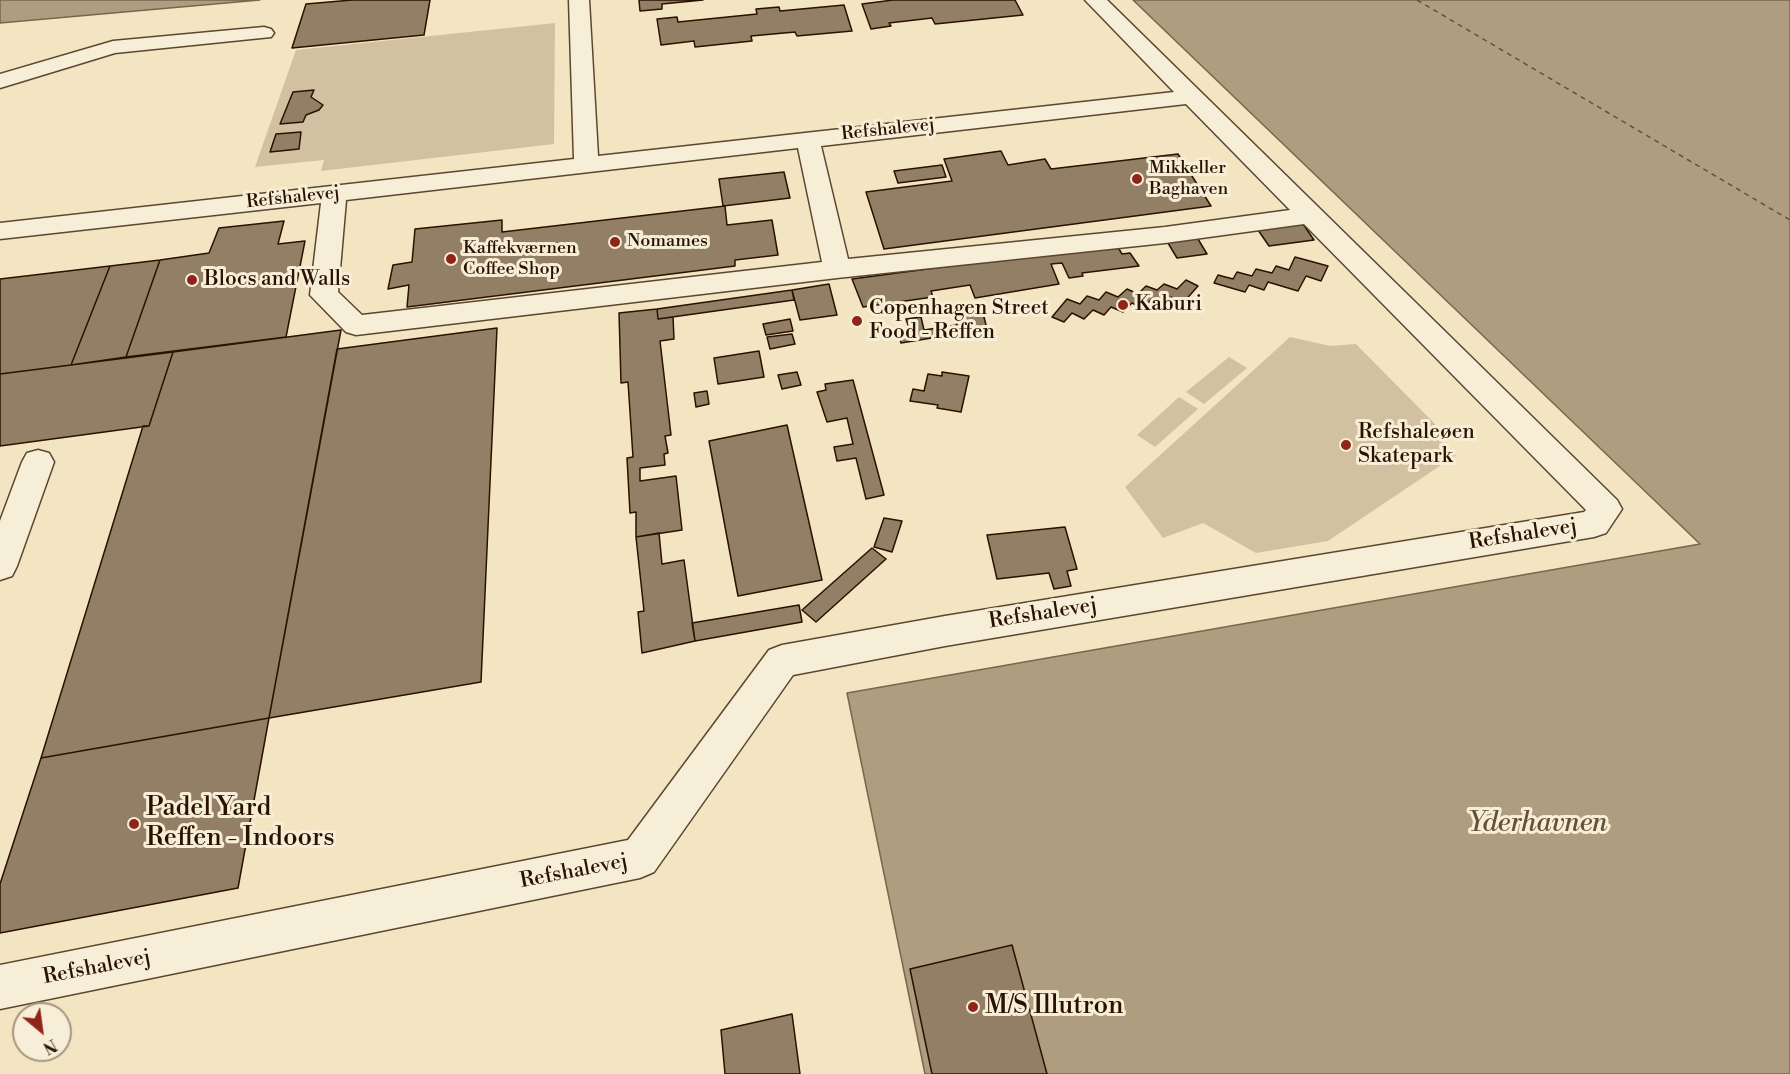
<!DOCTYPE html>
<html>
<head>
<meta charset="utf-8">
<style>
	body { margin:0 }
	#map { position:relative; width:1790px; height:1074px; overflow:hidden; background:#f3e5c2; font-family:"Libre Bodoni",serif }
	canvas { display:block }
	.north { position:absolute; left:12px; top:1002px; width:60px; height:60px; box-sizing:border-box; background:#f7eed7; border:2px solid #a59681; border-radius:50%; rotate:151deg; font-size:16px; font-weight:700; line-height:24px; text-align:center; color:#2a1100 }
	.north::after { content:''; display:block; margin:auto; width:21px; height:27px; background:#8f2418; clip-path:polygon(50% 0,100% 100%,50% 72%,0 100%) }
</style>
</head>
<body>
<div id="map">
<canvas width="1790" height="1074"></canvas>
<div class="north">N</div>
</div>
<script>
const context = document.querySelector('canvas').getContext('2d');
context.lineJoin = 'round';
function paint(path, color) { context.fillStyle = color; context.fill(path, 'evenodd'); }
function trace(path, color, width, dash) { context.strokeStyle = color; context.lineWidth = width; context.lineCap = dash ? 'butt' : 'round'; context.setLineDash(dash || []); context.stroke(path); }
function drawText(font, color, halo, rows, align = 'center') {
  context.font = font + ' "Libre Bodoni",serif'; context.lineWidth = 6; context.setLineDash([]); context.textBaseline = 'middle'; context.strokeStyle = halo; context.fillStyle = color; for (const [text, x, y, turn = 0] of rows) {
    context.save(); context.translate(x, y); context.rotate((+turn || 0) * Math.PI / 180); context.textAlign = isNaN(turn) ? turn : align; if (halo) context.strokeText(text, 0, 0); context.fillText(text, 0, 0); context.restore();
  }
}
paint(new Path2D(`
	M555,23L554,144L321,171L324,160L255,167L296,50Z
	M1290,337L1330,346L1356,344L1435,424V436L1456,455L1328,541L1256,553L1203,523L1163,538L1125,487Z
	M1229,357L1247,368L1204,404L1186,392Z
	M1179,397L1198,409L1155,447L1137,435Z`), '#d1c1a1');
const water = new Path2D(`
	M0,0H260L0,23Z
	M1133,0H1790V1074H925L847,693L1700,544Z`);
paint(water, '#af9d80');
trace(water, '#7a654d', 1.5);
trace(new Path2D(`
	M1417,0L1790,220`), '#66503a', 1.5, [5, 4.5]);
const building = new Path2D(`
	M352,0H430L424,35L292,48L306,4Z
	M639,0H703L662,4V9L640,11Z
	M893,0H1015L1023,15L935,24L932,18L889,23L891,26L871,29L862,4Z
	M844,5L852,31L797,36L795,32L751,36L752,41L695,47L694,41L661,45L657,19L677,17L678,22L757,14L756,9L779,7L780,11Z
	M314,90L311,97L323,105L319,110L306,115L303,122L280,124L293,92Z
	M301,132L299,149L270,152L276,134Z
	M1001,151L1008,165L1045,159L1051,169L1178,154L1211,206L884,249L866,192L952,181L944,159Z
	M942,165L946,177L898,183L894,171Z
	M784,172L790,198L723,206L719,179Z
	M725,206L727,225L772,220L778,255L735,260V266L407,307L409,285L388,289L393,265L412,262L415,229L502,220V232Z
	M284,221L278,244L305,241L286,337L126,357L160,260L209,253L219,228Z
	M1301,221L1314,240L1269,246L1256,227Z
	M1195,234L1207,254L1177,258L1165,238Z
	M1116,244L1122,254L1130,253L1139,266L1082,273L1083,276L1069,278L1062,263L1051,264L1059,284L975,298L970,285L931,291L933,297L863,307L852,279Z
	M1295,257L1328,266L1321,281L1306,276L1298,291L1268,282L1264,290L1249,285L1245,292L1214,283L1218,275L1233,279L1237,272L1252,276L1256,269L1272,273L1276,266L1289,270Z
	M160,260L126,357L71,365L110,266Z
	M110,266L71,365L0,374V279Z
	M1186,280L1198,286L1183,303L1171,297L1162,305L1151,300L1143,308L1132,303L1123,312L1111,307L1104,315L1093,310L1084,319L1072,313L1064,322L1052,317L1067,299L1080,304L1087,296L1099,300L1106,292L1118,297L1127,289L1138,294L1146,286L1157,290L1164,284L1177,289Z
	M829,284L837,315L800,320L792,290Z
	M792,290L794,300L658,319L657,309Z
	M971,308L984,317L987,329L901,343L898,332L910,331L906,319L921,317L924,330L957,325L953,310Z
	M657,309L658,319L673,317L674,339L660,341L671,435L665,436L668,453L664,454L665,465L640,468V481L676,476L682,530L636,537V512L630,513L627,458L633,457L628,382L621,383L619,313Z
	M790,319L793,331L766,335L763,324Z
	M497,328L481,682L269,718L337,349Z
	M341,330L269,718L41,758L143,426H149L173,352Z
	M792,334L795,344L770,349L767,337Z
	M759,351L764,377L718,384L714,358Z
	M173,352L149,426L0,446V374Z
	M797,372L801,385L782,389L778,375Z
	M942,372L969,376L961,412L937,408L938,405L910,401L913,389L924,391L928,374L942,376Z
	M853,380L884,495L866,499L856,458L837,461L834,447L853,444L847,418L827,422L817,392L826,390L825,384Z
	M707,391L709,404L696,407L694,393Z
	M787,425L822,580L738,596L709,441Z
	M884,518L902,521L892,552L874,547Z
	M1065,527L1077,569L1067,571L1071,586L1054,589L1049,573L997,579L987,535Z
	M659,533L662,564L684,560L695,641L642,653L638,612L644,611L636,537Z
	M872,548L886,559L816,622L802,610Z
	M799,605L802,622L695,641L692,623Z
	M269,718L238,888L0,933V884L41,758Z
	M1012,945L1047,1074H932L910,969Z
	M792,1014L800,1074H725L721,1030Z`);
paint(building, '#937f65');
trace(building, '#2a1100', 1.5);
const minor = new Path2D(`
	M569,0H589L598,156L1174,92L1085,0H1107L1617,500L1622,509L1606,533L1594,537L945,646L793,675L654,872L640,878L0,1009V965L628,840L769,650L782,645L945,616L1584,512L1586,510L1304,224L1165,243L837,278L356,335L346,332L310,295L321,203L0,239V223L574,159ZM1186,104L1290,210L1165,227L848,259L821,146ZM798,148L822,262L362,315L338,292L346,200Z
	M264,27L271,29L274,33L271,37L115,53L0,88V74L113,41Z
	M38,450L49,453L54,462L17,566L12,576L0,580V521L22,462L27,453Z`);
trace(minor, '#5c4630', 3);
paint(minor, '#f7eed7');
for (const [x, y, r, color] of [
	[1137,179,6,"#8f2418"],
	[615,242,6,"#8f2418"],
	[451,259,6,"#8f2418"],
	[192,280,6,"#8f2418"],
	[1123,305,6,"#8f2418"],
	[857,321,6,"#8f2418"],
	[1346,445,6,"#8f2418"],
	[134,824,6,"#8f2418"],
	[973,1007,6,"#8f2418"]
]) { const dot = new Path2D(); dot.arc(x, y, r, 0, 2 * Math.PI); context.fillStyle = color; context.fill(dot); trace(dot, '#f7eed7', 2); }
drawText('18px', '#2a1100', '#f7eed7', [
	["Refshalevej",888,130,-6],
	["Refshalevej",293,198,-6]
]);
drawText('18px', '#2a1100', '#f7eed7', [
	["Mikkeller",1149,169],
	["Baghaven",1149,190],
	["Nomames",627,242],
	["Kaffekværnen",463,249],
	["Coffee Shop",463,270]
], 'left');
drawText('21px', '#2a1100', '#f7eed7', [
	["Blocs and Walls",204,280],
	["Kaburi",1135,305],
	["Copenhagen Street",869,309],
	["Food - Reffen",869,333],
	["Refshaleøen",1358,433],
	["Skatepark",1358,457]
], 'left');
drawText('21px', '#2a1100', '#f7eed7', [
	["Refshalevej",1523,535,-9],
	["Refshalevej",1043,614,-9],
	["Refshalevej",574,872,-11],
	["Refshalevej",97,968,-11]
]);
drawText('26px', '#2a1100', '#f7eed7', [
	["Padel Yard",146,809],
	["Reffen - Indoors",146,839],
	["M/S Illutron",985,1007]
], 'left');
drawText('italic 27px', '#66503a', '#f7eed7', [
	["Yderhavnen",1538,825]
]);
</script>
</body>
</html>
